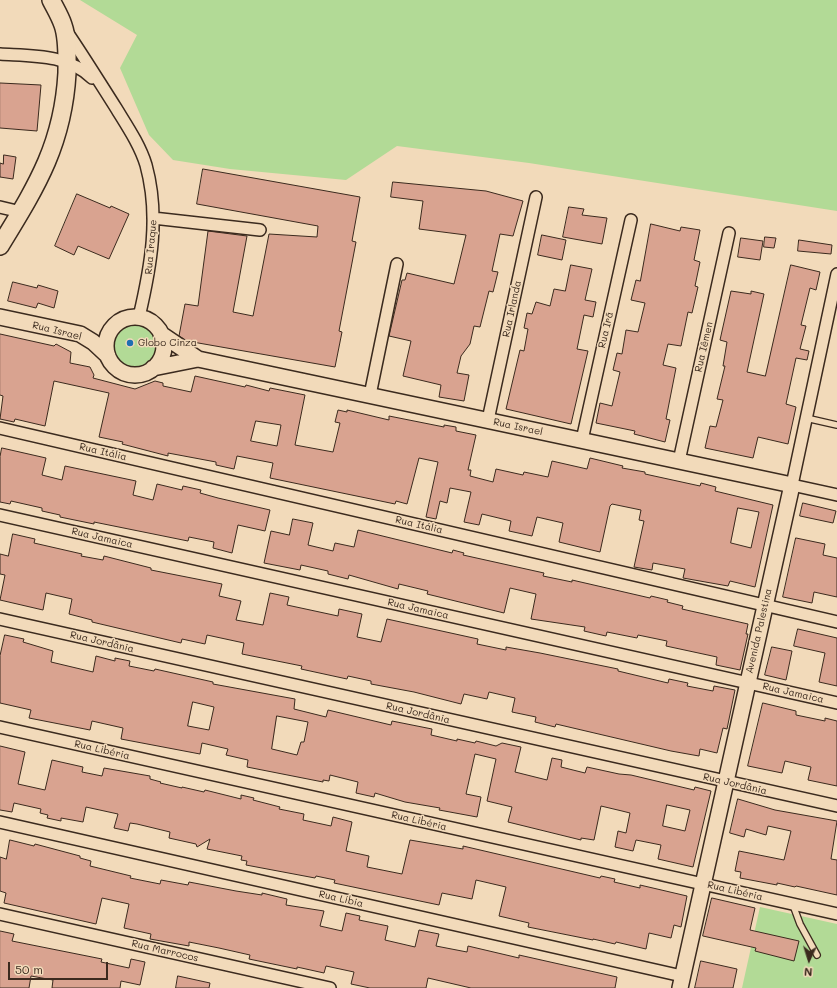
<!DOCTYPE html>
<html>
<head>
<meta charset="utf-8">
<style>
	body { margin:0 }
	#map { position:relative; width:837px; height:988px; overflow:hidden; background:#f2daba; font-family:Mali,sans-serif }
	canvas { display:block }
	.north { position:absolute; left:789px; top:940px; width:40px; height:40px; -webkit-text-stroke:3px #f2daba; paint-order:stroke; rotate:184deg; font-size:11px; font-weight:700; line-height:16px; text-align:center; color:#3b2a1e }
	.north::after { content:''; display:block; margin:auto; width:14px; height:18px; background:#3b2a1e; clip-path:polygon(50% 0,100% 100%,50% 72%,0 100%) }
	.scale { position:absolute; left:8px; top:962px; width:100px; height:18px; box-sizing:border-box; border:2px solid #3b2a1e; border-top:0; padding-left:5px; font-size:12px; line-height:14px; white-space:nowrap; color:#3b2a1e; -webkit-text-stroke:3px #f2daba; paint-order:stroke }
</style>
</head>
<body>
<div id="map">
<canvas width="837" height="988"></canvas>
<div class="north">N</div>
<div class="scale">50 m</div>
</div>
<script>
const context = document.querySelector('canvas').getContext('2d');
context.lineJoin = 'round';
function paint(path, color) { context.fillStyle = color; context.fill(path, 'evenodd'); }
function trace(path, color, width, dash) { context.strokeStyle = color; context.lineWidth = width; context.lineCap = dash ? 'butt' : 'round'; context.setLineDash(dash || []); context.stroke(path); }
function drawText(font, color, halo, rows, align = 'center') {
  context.font = font + ' Mali,sans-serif'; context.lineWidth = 3; context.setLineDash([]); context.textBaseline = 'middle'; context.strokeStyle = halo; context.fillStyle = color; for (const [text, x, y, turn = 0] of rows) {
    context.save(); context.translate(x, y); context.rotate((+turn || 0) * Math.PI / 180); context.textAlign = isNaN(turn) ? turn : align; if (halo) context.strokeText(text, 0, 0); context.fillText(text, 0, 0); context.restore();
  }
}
paint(new Path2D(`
	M80,0H837V211L529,163L397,146L346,180L230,169L173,160L149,135L120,68L137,35Z
	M110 347a23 23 0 1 1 46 0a23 23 0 1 1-46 0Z
	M760,907L837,924V988H742Z`), '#b2da96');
const building = new Path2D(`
	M0,83L41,85L37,131L0,128Z
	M4,155L16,157L13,179L0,177V163L3,164Z
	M203,169L360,197L352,241L356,242L339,331L342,332L335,367L187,341L179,336L185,304L198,306L208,231L247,236L233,312L253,316L269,234L317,237L318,226L197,204Z
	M393,182L486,191L523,201L513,236L500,234L492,271L498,272L493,292L489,291L480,327L474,326L470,344L461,356L457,373L469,375L464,401L439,397L441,385L403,376L411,341L389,336L402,280H405L407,273L454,284L466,235L419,229L423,201L391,197Z
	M77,194L110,208L111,206L129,214L109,259L78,246L74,255L55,246Z
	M569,207L584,209L582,215L607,218L602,244L563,237Z
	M651,224L680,231L681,227L700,230L694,260L700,262L695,286L698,287L692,313L688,312L681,346L668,344L663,365L676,368L666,419L670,420L665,442L634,434L635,431L596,423L600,403L612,406L620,372L613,370L617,353L622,354L626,330L638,332L645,303L631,300L636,280L640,281Z
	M542,235L566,240L562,260L538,255Z
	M765,237L776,238L774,248L764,247Z
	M741,238L763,241L760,260L738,257Z
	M799,240L832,245L831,254L798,251Z
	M571,265L592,269L585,300L596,302L593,317L584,315L577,349L588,351L571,424L506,409L520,350L524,351L528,329L524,328L527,313L532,314L536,302L550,306L554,289L565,291Z
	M791,265L820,272L816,290L810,288L801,325L806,326L800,349L809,351L807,360L796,358L786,404L796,407L788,444L758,437L753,458L705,448L710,426L716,427L723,400L717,399L725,366H723L727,342L720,340L731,291L751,294V291L764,294L747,372L765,376Z
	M13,282L37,288L38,285L58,291L54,308L38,303L36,308L8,301Z
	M0,334L54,346L56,344L71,352L70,363L90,367L94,375L93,378L135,389L155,381L163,383V386L191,392L195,376L245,387L246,385L269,391L270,388L305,395L295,445L333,452L340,423L335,422L338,410L347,412V410L389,420V416L444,427V425L456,427V431L476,435L468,470H471L470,476L493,482L496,469L523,475L524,472L548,477L552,461L587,469L590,458L623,466L622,468L645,472V474L700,486L701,483L716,487L715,491L773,505L755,587L730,581L728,586L683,578L685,569L653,563L652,570L634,567L644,521L639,520L641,510L612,504L610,506L600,552L559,542L563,523L537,517L532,536L509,531L511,521L482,514L479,525L464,522L471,492L450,488L447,503L440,501L436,519L426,517L438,462L419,458L407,504L396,501L395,504L270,478L273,463L237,456L234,469L216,465V462L168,453V456L122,444L123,442L99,437L109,393L54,381L45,426L15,419L14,422L0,419L3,396L0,395ZM256,421L281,425L277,446L251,441ZM738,508L759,512L751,548L731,543Z
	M2,448L46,458L42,475L62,480L65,466L136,481L133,495L153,500L157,484L182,490L183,486L201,490L200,493L218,498L270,510L265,531L238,525L232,553L213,548L214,542L189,537L188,541L94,522V524L60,517V515L42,511V508L11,501L10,504L0,502V457Z
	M803,503L836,511L833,523L800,516Z
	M293,519L313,523L308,545L333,551L335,543L354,547L358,530L452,553L453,550L464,553L463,555L544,573L543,576L572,582V580L650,598L651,596L668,600L667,602L683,606L682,609L748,624L746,634H748L740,670L716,665L717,657L666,646L667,641L638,635L637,638L607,632L606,636L584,631L585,627L531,619L536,594L510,588L504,613L427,594L428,591L399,584L398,589L349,575L348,579L328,574V571L301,565L300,570L264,563L271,531L289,535Z
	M13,534L35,539L34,543L82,554L81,556L103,560L104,556L151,568V570L222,584L219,596L241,601L236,620L263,625L270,593L289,597L287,605L338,616L339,609L362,614L357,637L381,642L387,619L478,639L477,644L506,650V647L540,653L618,669V671L668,683L669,679L688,683L687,686L713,691L714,686L735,690L727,729L723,728L717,753L700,749L699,756L671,751L556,724L555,727L535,722L536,717L512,712L515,698L489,692L487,699L464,694L461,704L414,692L371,684V681L348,676L347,679L301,669L302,666L242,654L244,643L207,635L205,644L182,639L181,643L92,622V620L69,614L72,599L46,593L43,610L0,600L5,575L0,574V554L8,556Z
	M796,538L825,544L823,555L837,558V597L814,592L812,603L783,597Z
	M798,629L837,638V686L819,682L825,653L794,646Z
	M5,635L24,639L23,642L53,651L51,662L93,672L96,656L115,661V658L130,661L129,666L154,671L155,669L213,682V684L295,699L294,709L326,717L328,710L391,725L392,721L432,729L431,735L457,741V739L475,743L476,741L496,746L502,743L521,747L515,772L547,780L552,758L562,760L561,767L585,773L587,767L619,774L631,775L694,790L695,787L711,791L693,867L658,859L661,845L636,840L633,851L615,847L618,831L626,833L630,813L622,811L601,806L594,840L581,838V840L508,822L512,807L487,801L496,759L475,754L466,794L481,797L477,817L439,810L440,808L405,802L375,793L374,797L356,793L358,782L330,775L329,781L323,780V782L247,767L248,760L226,755L228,749L202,743L200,754L121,739L123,728L92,721L90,730L29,718L31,710L0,703V656ZM193,702L214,707L209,730L188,726ZM277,716L308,722L304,742H301L297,755L272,749ZM667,805L690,810L685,831L663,826Z
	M772,647L792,651L786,680L765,675Z
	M763,703L796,711V715L825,721V718L837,721V786L808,780L811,767L785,761L782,773L748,766Z
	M0,746L25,752L18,784L45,790L52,760L83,767L82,772L102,776L104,768L150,776V779L161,782L160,783L182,788V787L204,792L205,790L241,799V795L254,798L253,800L280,807L279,809L304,814L303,820L331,826L333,817L352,822L346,851L369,856L367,867L402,874L410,840L463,849V846L600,878L601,876L615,879L614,882L640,888V885L687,896L681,927L674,925L671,938L649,933L646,949L616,942L615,944L593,939V940L528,927L529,923L499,916L506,887L476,880L472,899L442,893L439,905L334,883L335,880L316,876L315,878L246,865L247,861L241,860L242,856L207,849L210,839L197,847L196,844L169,838L170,832L137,824L130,823L128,831L114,828L118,814L86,807L83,822L61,818V821L47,818L48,815L40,813L41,809L14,803L12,812L0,810Z
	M738,799L775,810L837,821L831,859L837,860V895L796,886L795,887L777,883V885L740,878L741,872L735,871L739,851L784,860L791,831L768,826L766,835L746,829L744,837L730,833Z
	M10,840L34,846L35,844L80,856V858L91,861L90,866L131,876L130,878L160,884L161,880L188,885L189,882L236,891L262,895V893L287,899L286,905L324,911L320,926L342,931L346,913L360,916L359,920L388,926L385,940L415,947L419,930L439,934L436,946L467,952L468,946L519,958V955L617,977L615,988H471L428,978L426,988H370L351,984L354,972L326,966L324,973L297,967V969L249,959L250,955L219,948L189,942V946L150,939L151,934L124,928L129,904L102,898L96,924L4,903L6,893L0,891V857L6,859Z
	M712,898L755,908L750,930L799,941L794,961L755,951L756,948L703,936Z
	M0,931L14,934L12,941L102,959L101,962L129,968L131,959L145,962L140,985L121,981L120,988H52L53,980L31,976L29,988H0Z
	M701,961L737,969L733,988H695Z
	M178,976L210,983L209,988H176Z`);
paint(building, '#d9a390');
trace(building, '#3b2a1e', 1);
const lane = new Path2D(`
	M806,418L837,425
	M793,905L800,924L817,955`);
const street = new Path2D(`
	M67,32C84,57 100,83 116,108C127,126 140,145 146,165C160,216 151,266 139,317
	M0,54C33,56 67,54 92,78
	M0,207L21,212
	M153,218L260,230
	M837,274L792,485L837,495
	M370,395L397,264
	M488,420L536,197
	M0,428L837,622
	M582,440L631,220
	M679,461L729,233
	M0,515L837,703
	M0,619L837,806
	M0,727L837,914
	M0,822L682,976
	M0,914L330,988`);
const secondary = new Path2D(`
	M0,317L80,334L93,342L108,356
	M106 346a29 29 0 1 1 58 0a29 29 0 1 1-58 0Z
	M161,334L198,359L792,485L680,988
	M153,368L198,359`);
const primary = new Path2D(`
	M0,246C36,187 63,145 67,73C67,58 68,39 63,25C60,16 55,8 51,0`);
trace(lane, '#3b2a1e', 8);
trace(street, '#3b2a1e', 14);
trace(secondary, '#3b2a1e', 18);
trace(primary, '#3b2a1e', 20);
trace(lane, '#f2daba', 5.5);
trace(street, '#f2daba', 11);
trace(secondary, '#f2daba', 15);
trace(primary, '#f2daba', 17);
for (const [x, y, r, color] of [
	[130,343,4,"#1f6fb2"]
]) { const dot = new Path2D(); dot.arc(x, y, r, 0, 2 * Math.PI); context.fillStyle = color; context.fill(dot); trace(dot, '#f2daba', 1.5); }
drawText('10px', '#3b2a1e', '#f2daba', [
	["Rua Iraque",151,247,-85],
	["Rua Irlanda",512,309,-78],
	["Rua Irã",606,330,-77],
	["Rua Israel",57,331,14],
	["Rua Iêmen",704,347,-77],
	["Rua Israel",518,427,12],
	["Rua Itália",103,452,13],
	["Rua Itália",419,525,13],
	["Rua Jamaica",102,538,13],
	["Rua Jamaica",418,609,13],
	["Avenida Palestina",759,631,-77],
	["Rua Jordânia",102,642,13],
	["Rua Jamaica",793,693,13],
	["Rua Jordânia",418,713,13],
	["Rua Libéria",102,750,13],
	["Rua Jordânia",735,784,13],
	["Rua Libéria",419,821,13],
	["Rua Libéria",735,891,13],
	["Rua Líbia",341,899,13],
	["Rua Marrocos",165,951,13]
]);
drawText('10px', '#3b2a1e', '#f2daba', [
	["Globo Cinza",138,343]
], 'left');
</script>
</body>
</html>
